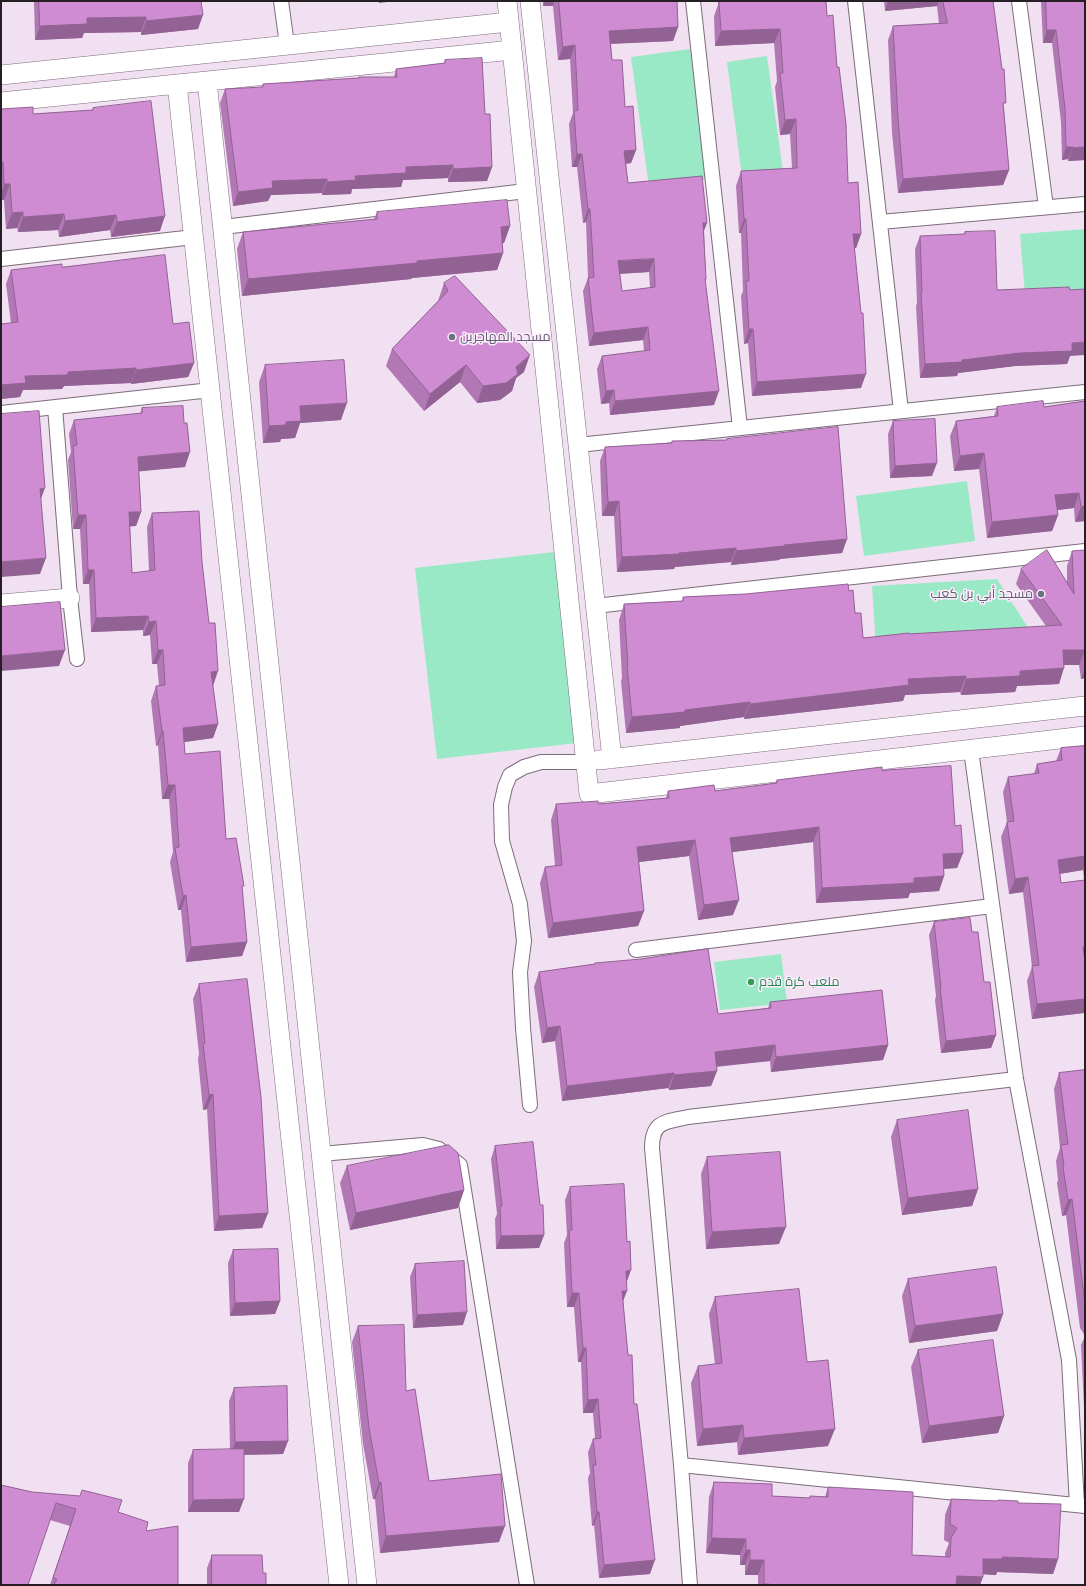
<!DOCTYPE html>
<html>
<head>
<meta charset="utf-8">
<style>
	body { margin:0 }
	#map { position:relative; width:1086px; height:1586px; overflow:hidden; background:#f1e0f1; font-family:"Space Grotesk",sans-serif }
	canvas { display:block }
	.frame { position:absolute; inset:0; border:2px solid #251f25; pointer-events:none }
</style>
</head>
<body>
<div id="map">
<canvas width="1086" height="1586"></canvas>
<div class="frame"></div>
</div>
<script>
const context = document.querySelector('canvas').getContext('2d');
context.lineJoin = 'round';
function paint(path, color) { context.fillStyle = color; context.fill(path, 'evenodd'); }
function trace(path, color, width, dash) { context.strokeStyle = color; context.lineWidth = width; context.lineCap = dash ? 'butt' : 'round'; context.setLineDash(dash || []); context.stroke(path); }
function drawText(font, color, halo, rows, align = 'center') {
  context.font = font + ' "Space Grotesk",Cairo,sans-serif'; context.lineWidth = 3; context.setLineDash([]); context.textBaseline = 'middle'; context.strokeStyle = halo; context.fillStyle = color; for (const [text, x, y, turn = 0] of rows) {
    context.save(); context.translate(x, y); context.rotate((+turn || 0) * Math.PI / 180); context.textAlign = isNaN(turn) ? turn : align; if (halo) context.strokeText(text, 0, 0); context.fillText(text, 0, 0); context.restore();
  }
}
paint(new Path2D(`
	M690,49L708,179L649,187L631,57Z
	M767,56L783,172L742,177L727,62Z
	M1085,229V291L1025,295L1020,234Z
	M967,481L975,541L864,556L856,496Z
	M554,552L577,743L437,759L415,568Z
	M997,579L1034,637L876,646L872,586Z
	M781,954L787,1003L720,1010L714,962Z`), '#9ae9c6');
const street = new Path2D(`
	M281,1L287,45
	M693,1L740,428
	M855,1L901,411
	M1019,1L1046,207
	M880,222L1085,204
	M223,227L526,191
	M1,259L194,237
	M55,407L70,598L77,659
	M1,413L211,390
	M578,445L1085,392
	M595,606L1085,551
	M971,750L1016,1079L1069,1360L1077,1505
	M636,950L992,906
	M530,1105L523,1028L520,972L524,941L522,924L520,904L502,841L501,805L505,787L510,775L524,767L541,762H586
	M321,1154L423,1145L439,1149L460,1165L527,1585
	M681,1465L1085,1506
	M690,1585L681,1465L652,1148C652,1121 665,1122 688,1117L1016,1079`);
const secondary = new Path2D(`
	M507,1L589,794L1085,736
	M530,1L612,759
	M1,75L509,22
	M207,81L367,1585
	M177,84L339,1585
	M1,102L512,50
	M1,604L70,598
	M599,760L1085,706`);
trace(street, '#7c6c7c', 16);
trace(secondary, '#7c6c7c', 20);
trace(street, '#fff', 14);
trace(secondary, '#fff', 19);
paint(new Path2D(`
	M34,1H201L198,29L141,35V32L84,33L82,38L35,40Z
	M543,1H677L678,27L673,41L611,44L612,60L636,150L631,163L626,164L628,183L704,231L706,279L705,281L714,405L610,415L609,403L601,404L597,369L602,356L644,351L643,340L589,346L583,291L588,278L586,222L583,223L577,167H572L569,124L573,113L570,59L558,60L553,6H543ZM649,272L650,288L622,291L620,274Z
	M718,1H826L827,16L837,67L848,183L861,234L856,248H854L861,388L752,396L748,343L744,344L741,296L743,291L741,233H739L736,186L741,171L792,168L790,134L780,135L775,87L777,81L774,43L715,46L714,16L718,5Z
	M884,1H993L1004,109L1009,170L1003,185L898,193L892,133L888,40L893,26L939,24L937,6L885,11Z
	M1041,1H1085V160L1068,161V159L1062,160L1061,122L1052,43H1043Z
	M445,60L485,114L492,167L487,181L448,182V178L403,180L401,187L352,189L351,194L322,195V193L271,195L268,201L233,206L220,103L225,89L262,88L263,84L358,78L359,77H394L396,69L444,63Z
	M93,108L160,231L111,237L110,230L59,237L58,230L18,232L17,228L6,229L4,200H1V109L33,114L92,110Z
	M377,212L510,226L504,243H502L503,253L497,270L412,278L411,279L242,296L237,249L243,232L374,219Z
	M965,232L997,290L1070,356L1067,364L1015,366L958,373L957,376L920,378L916,306L917,303L915,249L920,236L964,234Z
	M62,267L173,324L194,363L188,377L131,384V383L64,386L62,389L23,390L20,397L1,399V324L11,323L6,284L11,270Z
	M444,283L524,372L516,378L512,391L500,400L477,403L460,382L424,411L386,366L392,349L438,301Z
	M265,365L341,420L300,423L295,438L281,439L280,442L263,443L259,382Z
	M1085,401V521L1075,522L1074,508L1057,510L1058,515L1052,531L987,538L979,469L954,471L950,436L956,421L994,416L997,407H1044Z
	M142,408L185,467L139,471L141,512L136,526H130L132,573L149,571L147,527L152,513L202,562L213,686L218,724L213,738L184,742L185,754L226,839L242,891L247,942L242,956L186,962L181,910H178L170,862L173,852L169,799H162L158,745L156,746L151,701L156,686H159L157,664H152L150,635L143,636V630L91,632L89,584H83L80,529H73L68,460L71,452L69,434L74,420L140,414Z
	M893,421L932,476L890,478L888,434Z
	M727,439L847,539L842,553L780,559L779,560L731,565V562L675,567L674,569L617,572L614,516H602L600,461L605,447L671,443L672,441L726,440Z
	M1085,550V678L1081,679L1079,665H1064L1059,684L1017,686L1015,692L961,695L960,692L905,695L903,701L744,719V717L680,726V728L626,733L621,681L622,678L619,620L624,604L682,601L683,597L849,591L863,638L909,634L1046,626L1016,584L1021,569L1067,582V566L1072,551Z
	M1085,746V1010L1084,1013L1032,1019L1027,981L1032,967L1023,892L1009,894L1001,837L1007,822L1003,792L1008,777L1034,774L1037,764L1056,761L1061,748ZM1083,870L1084,880L1061,883L1060,874Z
	M882,770L955,826L963,853L957,868L944,869V876L939,891L910,893L908,898L816,903L813,842L732,852L733,915L698,920L689,856L639,862L644,911L638,926L548,938L540,883L545,867L555,866L551,820L556,804H599L666,798L668,791H715L775,783L777,780Z
	M934,922L972,932L996,1035L991,1048L941,1053L935,1000L936,996L929,935Z
	M595,963L718,1014L768,1008L770,1002L888,1045L883,1060L771,1072L770,1061L716,1067L717,1071L711,1086L669,1090L668,1088L562,1101L555,1041L542,1043L534,987L539,972L594,964Z
	M199,984L268,1213L262,1228L214,1231L207,1109L203,1110L198,1059L199,1054L193,999Z
	M1085,1070V1408H1084L1081,1345L1085,1336L1080,1328L1066,1215L1062,1216L1057,1183L1058,1180L1056,1161L1060,1148L1054,1089L1059,1073Z
	M897,1120L978,1189L972,1206L902,1215L891,1137Z
	M495,1146L544,1235L539,1248L496,1249L495,1219L497,1214L491,1159Z
	M707,1157L779,1244L706,1249L701,1174Z
	M347,1166L464,1190L458,1208L350,1230L340,1183Z
	M570,1187L626,1284L623,1300L628,1355L634,1404L650,1574L599,1578L594,1525L592,1526L588,1478L590,1473L588,1452L593,1439L595,1438L593,1413H583L581,1362H578L574,1307H567L564,1243L567,1235L565,1200Z
	M233,1250L280,1301L275,1314L230,1316L228,1263Z
	M415,1264L463,1325L413,1328L410,1277Z
	M908,1279L1003,1314L997,1331L909,1343L902,1296Z
	M715,1297L807,1362L828,1446L738,1455L737,1442L697,1446L691,1383L698,1366L715,1364L709,1314Z
	M358,1326L406,1391L429,1481L499,1542L380,1553L375,1499H373L363,1444L352,1342Z
	M918,1350L1004,1416L998,1433L922,1443L911,1367Z
	M234,1388L288,1441L283,1454L244,1455L239,1512H188V1463L193,1450H230L229,1401Z
	M714,1482L772,1496L809,1498L810,1496L825,1497L828,1487L912,1555L945,1557V1553L949,1543L944,1540L945,1515L951,1499L1018,1503L1058,1559L1053,1574L997,1572L996,1575L983,1574L980,1585H758V1575H745V1565H740V1555L706,1553L709,1497Z
	M1,1485L118,1512L146,1531L178,1585H50L70,1526L50,1520Z
	M212,1555L263,1573L266,1585H207V1568Z`), '#b278b5');
paint(new Path2D(`
	M379,1H396L379,3Z
	M545,1H554L553,6H543Z
	M888,1H939L937,6L885,11Z
	M203,15L198,29L141,35L146,21Z
	M146,17L141,32L84,33L82,38L35,40L40,26L87,18Z
	M678,27L673,41L604,44L609,31Z
	M780,29L774,43L715,46L721,31Z
	M1047,30H1056L1052,43H1043Z
	M575,45L570,59L558,60L563,47Z
	M796,119L790,134L780,135L785,120Z
	M1066,147H1073L1068,159L1062,160Z
	M1085,147V160L1068,161L1073,148Z
	M636,150L631,163L619,164L624,151Z
	M577,154H582L577,167H572Z
	M453,165L448,178L403,180L401,187L352,189L351,194L322,195L327,182L355,176L406,167Z
	M492,167L487,181L448,182L453,169Z
	M1009,170L1003,185L898,193L903,179Z
	M327,179L322,193L271,195L268,201L233,206L238,192L272,181Z
	M4,184H10L4,200H1V194Z
	M588,209H590L586,222L583,223Z
	M23,212L17,228L6,229L12,213Z
	M64,214L58,230L18,232L23,217Z
	M116,215L110,230L59,237L65,221Z
	M165,216L160,231L111,237L117,222Z
	M744,219H746L741,233H739Z
	M703,223H707L702,236Z
	M510,226L504,243L495,244L501,227Z
	M853,234H861L856,248H848Z
	M503,253L497,270L412,278L411,279L242,296L248,279L417,261Z
	M654,259L649,272L614,274L618,261Z
	M648,327L643,340L589,346L594,333Z
	M749,329H753L748,343L744,344Z
	M1085,342V355L1070,356L1067,364L1015,366L958,373L957,376L920,378L925,364L962,360L1072,343Z
	M530,355L524,372L516,378L512,391L500,400L477,403L483,386L516,367Z
	M194,363L188,377L131,384L136,370Z
	M466,365L460,382L424,411L430,394Z
	M136,368L131,383L64,386L62,389L23,390L20,397L1,399V385L25,376L68,372Z
	M866,374L861,388L752,396L757,382Z
	M614,390L609,403L601,404L606,391Z
	M719,391L714,405L610,415L615,401Z
	M347,403L341,420L300,423L295,438L281,439L280,442L263,443L269,426L286,422L300,406Z
	M190,452L185,467L133,472L138,457Z
	M984,453L979,469L954,471L960,456Z
	M937,463L932,476L890,478L895,466Z
	M45,488L39,504L40,489Z
	M1079,493L1074,508L1050,511L1055,495Z
	M619,501L614,516H602L608,502Z
	M1085,506V521L1075,522L1081,507Z
	M129,512H141L136,526L124,527Z
	M78,515H86L80,529H73Z
	M1058,515L1052,531L987,538L992,522Z
	M847,539L842,553L780,559L779,560L731,565L736,551L784,545Z
	M736,548L731,562L675,567L674,569L617,572L622,557Z
	M46,558L40,574L1,577V562Z
	M88,570H94L89,584H83Z
	M148,616L143,630L91,632L96,618Z
	M156,621L150,635L143,636L149,622Z
	M65,650L59,666L1,671V656Z
	M158,650H163L157,664H152Z
	M1063,650H1085L1079,665H1058Z
	M1064,668L1059,684L1017,686L1015,692L961,695L966,679L1020,671Z
	M1085,669V678L1081,679Z
	M218,671L213,686L211,672Z
	M966,676L960,692L905,695L903,701L744,719L750,704L908,679Z
	M750,702L744,717L680,726V728L626,733L632,717Z
	M218,724L213,738L178,743L183,728Z
	M162,731H163L158,745L156,746Z
	M168,785H175L169,799H162Z
	M819,827L813,842L725,853L730,838Z
	M695,840L689,856L631,863L637,847Z
	M963,853L957,868L937,869L943,854Z
	M1085,856V864L1083,870L1052,875L1058,860Z
	M944,876L939,891L910,893L908,898L816,903L822,888L914,878Z
	M1028,877L1023,892L1009,894L1015,879Z
	M186,895L181,910H178L183,896Z
	M739,900L733,915L698,920L704,905Z
	M644,911L638,926L548,938L553,923Z
	M247,942L242,956L186,962L191,947Z
	M1085,946V961L1083,947Z
	M1085,999V1010L1084,1013L1032,1019L1037,1004Z
	M560,1026L555,1041L542,1043L547,1028Z
	M996,1035L991,1048L941,1053L946,1041Z
	M775,1045L770,1061L709,1067L715,1052Z
	M888,1045L883,1060L771,1072L776,1057Z
	M717,1071L711,1086L669,1090L674,1075Z
	M674,1073L668,1088L562,1101L567,1086Z
	M213,1094L207,1109L203,1110L209,1095Z
	M978,1189L972,1206L902,1215L908,1198Z
	M464,1190L458,1208L350,1230L356,1213Z
	M1072,1199L1066,1215L1062,1216L1068,1200Z
	M268,1213L262,1228L214,1231L219,1216Z
	M786,1227L779,1244L706,1249L712,1232Z
	M544,1235L539,1248L496,1249L501,1236Z
	M631,1270L626,1284V1271Z
	M622,1291H627L622,1304Z
	M572,1293H579L574,1307H567Z
	M280,1301L275,1314L230,1316L235,1303Z
	M467,1312L463,1325L413,1328L417,1315Z
	M1003,1314L997,1331L909,1343L915,1326Z
	M583,1348H586L581,1362H578Z
	M598,1399L593,1413H583L588,1400Z
	M1004,1416L998,1433L922,1443L929,1426Z
	M743,1425L737,1442L697,1446L703,1429Z
	M835,1429L828,1446L738,1455L744,1438Z
	M288,1441L283,1454L231,1455L235,1442Z
	M381,1482L375,1499H373L379,1483Z
	M244,1499L239,1512H188L193,1500Z
	M597,1512H599L594,1525L592,1526Z
	M505,1526L499,1542L380,1553L386,1536Z
	M712,1538L746,1539L740,1555L706,1553Z
	M746,1550H750L745,1565H740Z
	M1003,1557L1058,1559L1053,1574L997,1572L996,1575L978,1574L983,1559Z
	M655,1560L650,1574L599,1578L604,1565Z
	M750,1560H764L758,1575H745Z
	M957,1576L983,1577L980,1585H954Z`), '#916293');
const building = new Path2D(`
	M39,1H201L203,15L146,21V17L87,18V24L40,26Z
	M559,1H677L678,27L609,31L612,60H622L625,107L633,106L636,150L624,151L628,183L702,176L707,223H703L706,279H705L719,391L615,401L614,390L606,391L602,356L650,350L648,327L594,333L588,278L594,277L590,209H588L582,154H577L574,111L578,110L575,45L563,47ZM654,259L655,287L622,291L618,261Z
	M724,1H826L827,16L833,15L837,67H839L846,124L848,183L858,182L861,234H853L861,313H863L866,374L757,382L753,329H749L746,281H749L746,219H744L741,171L797,168L796,119L785,120L780,73H783L780,29L721,31L719,2Z
	M943,1H993L1002,69H1004L1006,103H1003L1009,170L903,179L898,118L893,26L947,23Z
	M1046,1H1085V147L1073,148V147H1066L1065,109L1056,30H1047Z
	M482,58L485,114H490L492,167L453,169V165L406,167V173L355,176L356,180L327,182V179L272,181L273,188L238,192L225,89L263,87V84L359,78V77H397L396,69L445,63V60Z
	M151,101L165,216L117,222L116,215L65,221L64,214L23,217V212L12,213L10,184H4L3,162H1V109L33,107V114L93,110V108Z
	M507,200L510,226L501,227L503,253L417,261V263L248,279L243,232L377,219V212Z
	M995,231L997,290L1069,287L1070,290L1085,289V342L1072,343V351L1020,353L962,360V362L925,364L921,293H922L920,236L965,234V232Z
	M165,255L173,324L189,322L194,363L136,370V368L68,372V375L25,376L26,383L1,385V324L18,322L11,270L62,264V267Z
	M455,276L530,355L516,367L518,374L506,383L483,386L466,365L430,394L392,349L448,291L444,283Z
	M344,360L347,403L300,406L301,421L286,422V425L269,426L265,365Z
	M1043,401L1044,407L1085,401V506L1081,507L1079,493L1055,495L1058,515L992,522L984,453L960,456L956,421L998,416L997,407Z
	M183,406L184,423H187L190,452L138,457L141,512H129L132,573L155,570L152,513L199,511L202,562L209,623H215L218,671L211,672L218,724L183,728L185,754L220,751L226,839L236,838L244,886H242L247,942L191,947L186,895L183,896L175,848L179,847L175,785H168L163,731H162L156,686L165,685L163,650H158L156,621L149,622L148,616L96,618L94,570H88L86,515H78L73,446L77,445L74,420L142,413V408Z
	M39,411L45,488L40,489L46,558L1,562V414Z
	M935,419L937,463L895,466L893,421Z
	M838,427L847,539L784,545V546L736,551V548L679,553L680,554L622,557L619,501L608,502L605,447L672,443V441L727,440V439Z
	M1047,550L1074,594L1072,551L1085,550V650H1063L1064,668L1020,671V676L966,679V676L908,679L909,685L750,704V702L685,710V712L632,717L627,666H628L624,604L683,601V597L745,594L848,584L849,591L853,590L855,613H861L863,638L909,633V634L1062,625L1021,569Z
	M60,602L65,650L1,656V607Z
	M1085,746V856L1058,860L1061,883L1085,880V946L1083,947L1085,962V999L1037,1004L1032,966L1039,965L1028,877L1015,879L1007,822L1014,821L1008,777L1039,773L1037,764L1062,760L1061,748Z
	M951,766L955,826L961,825L963,853L943,854L944,876L914,878V883L822,888L819,827L730,838L739,900L704,905L695,840L637,847L644,911L553,923L545,867L562,865L556,804L598,801L599,804L669,798L668,791L714,785L715,791L777,783V780L882,767V770Z
	M970,918L972,932H978L984,982H990L996,1035L946,1041L940,987H941L934,922Z
	M708,949L718,1014L771,1008L770,1002L882,990L888,1045L776,1057L775,1045L715,1052L717,1071L674,1075V1073L567,1086L560,1026L547,1028L539,972L595,964V963L641,959Z
	M247,979L261,1097L268,1213L219,1216L213,1094L209,1095L203,1044L205,1043L199,984Z
	M1085,1070V1305L1072,1199L1068,1200L1063,1167L1064,1166L1061,1145L1068,1144L1059,1073Z
	M968,1110L978,1189L908,1198L897,1120Z
	M533,1142L540,1205H543L544,1235L501,1236L500,1206H502L495,1146Z
	M449,1145L458,1153L464,1190L356,1213L347,1166Z
	M780,1152L786,1227L712,1232L707,1157Z
	M624,1184L627,1242L630,1241L631,1270L626,1271L627,1291H622L628,1355H632L634,1404H637L655,1560L604,1565L599,1512H597L593,1465H596L593,1439L601,1438L598,1399L588,1400L586,1348H583L579,1293H572L569,1230H572L570,1187Z
	M278,1249L280,1301L235,1303L233,1250Z
	M464,1261L467,1312L417,1315L415,1264Z
	M996,1267L1003,1314L915,1326L908,1279Z
	M799,1289L807,1362L828,1360L835,1429L744,1438L743,1425L703,1429L698,1366L722,1363L715,1297Z
	M404,1325L406,1391L415,1389L429,1481L501,1474L505,1526L386,1536L381,1482L379,1483L369,1428L358,1326Z
	M993,1340L1004,1416L929,1426L918,1350Z
	M287,1386L288,1441L235,1442L234,1388Z
	M244,1449V1499L193,1500V1450Z
	M714,1482L772,1484V1496L810,1498V1496L828,1497V1487L913,1492L912,1555L950,1557L951,1538L957,1528L950,1524L951,1499L997,1501L998,1500L1018,1501V1503L1061,1504L1058,1559L1003,1557L1001,1559H983V1577L957,1576L956,1585H769V1584H764V1560H750V1550H746V1539L712,1538Z
	M1,1485L32,1492L80,1496L82,1490L122,1500L118,1512L148,1522L146,1531L178,1526V1585H54L57,1579L53,1578L76,1509L56,1503L28,1585H1Z
	M212,1555H262L263,1573H266V1585H212Z`);
paint(building, '#cf8cd2');
trace(building, '#916293', 1);
for (const [x, y, r, color] of [
	[452,337,4,"#6b7280"],
	[1041,594,4,"#6b7280"],
	[751,982,4,"#2e9e5b"]
]) { const dot = new Path2D(); dot.arc(x, y, r, 0, 2 * Math.PI); context.fillStyle = color; context.fill(dot); trace(dot, '#ffedff', 1.5); }
drawText('13px', '#5b616d', '#ffedff', [
	["مسجد المهاجرين",460,337],
	["مسجد أبي بن كعب",1033,594,"right"]
], 'left');
drawText('13px', '#27864d', '#ffedff', [
	["ملعب كرة قدم",759,982]
], 'left');
</script>
</body>
</html>
